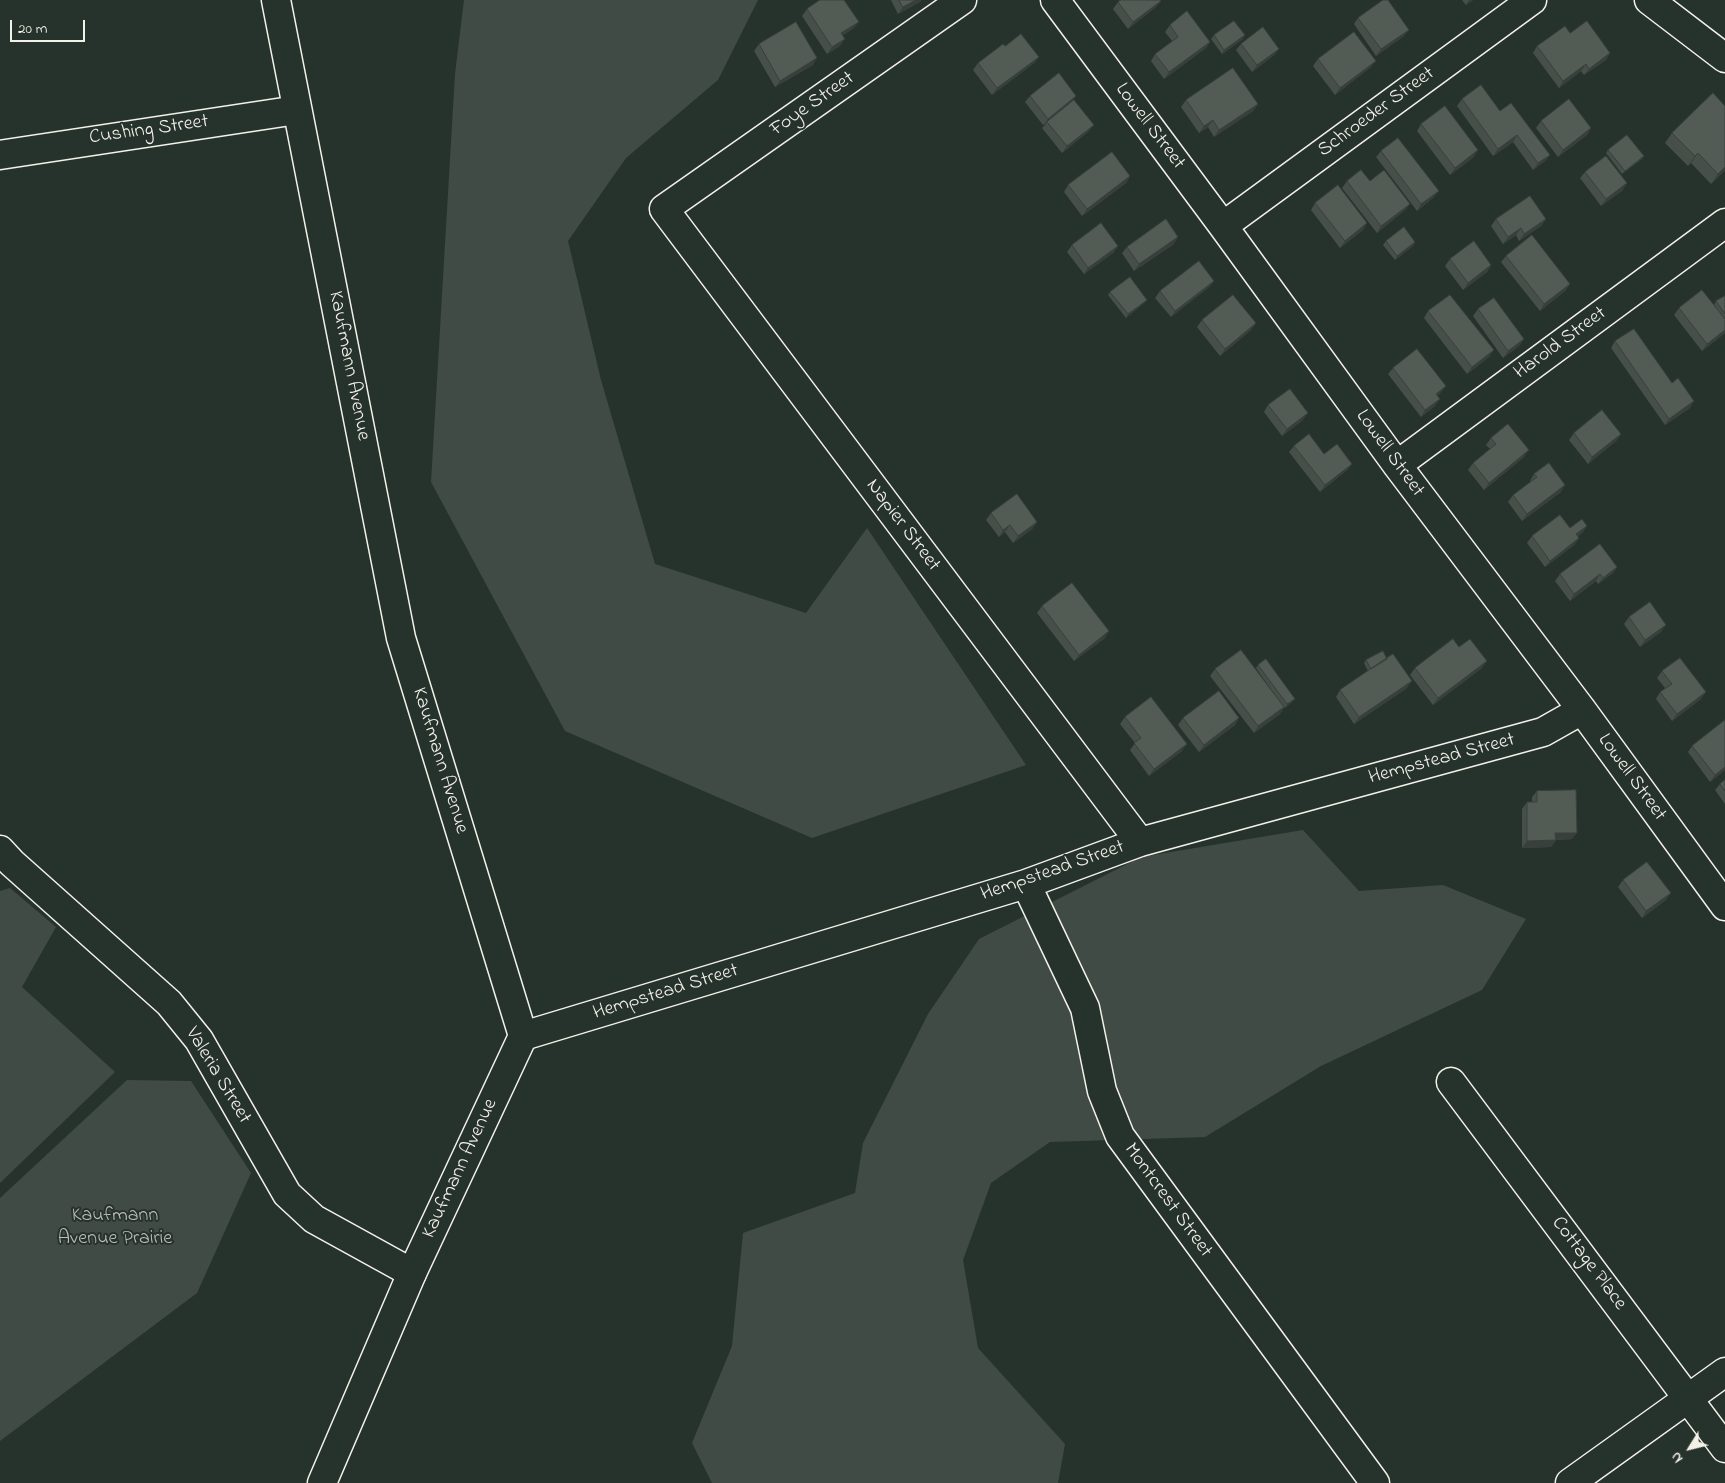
<!DOCTYPE html>
<html>
<head>
<meta charset="utf-8">
<style>
	body { margin:0 }
	#map { position:relative; width:1725px; height:1483px; overflow:hidden; background:#26332d; font-family:"Indie Flower",sans-serif }
	canvas { display:block }
	.north { position:absolute; left:1665px; top:1423px; width:50px; height:50px; -webkit-text-stroke:4px #26332d; paint-order:stroke; rotate:234deg; font-size:14px; font-weight:700; line-height:20px; text-align:center; color:#f4f1e8 }
	.north::after { content:''; display:block; margin:auto; width:18px; height:22px; background:#f4f1e8; clip-path:polygon(50% 0,100% 100%,50% 72%,0 100%) }
	.scale { position:absolute; left:10px; top:20px; width:75px; height:22px; box-sizing:border-box; border:2px solid #f4f1e8; border-top:0; padding-left:6px; font-size:15px; line-height:18px; white-space:nowrap; color:#f4f1e8; -webkit-text-stroke:4px #26332d; paint-order:stroke }
</style>
</head>
<body>
<div id="map">
<canvas width="1725" height="1483"></canvas>
<div class="north">N</div>
<div class="scale">20 m</div>
</div>
<script>
const context = document.querySelector('canvas').getContext('2d');
context.lineJoin = 'round';
function paint(path, color) { context.fillStyle = color; context.fill(path, 'evenodd'); }
function trace(path, color, width, dash) { context.strokeStyle = color; context.lineWidth = width; context.lineCap = dash ? 'butt' : 'round'; context.setLineDash(dash || []); context.stroke(path); }
function drawText(font, color, halo, rows, align = 'center') {
  context.font = font + ' "Indie Flower",sans-serif'; context.lineWidth = 4; context.setLineDash([]); context.textBaseline = 'middle'; context.strokeStyle = halo; context.fillStyle = color; for (const [text, x, y, turn = 0] of rows) {
    context.save(); context.translate(x, y); context.rotate((+turn || 0) * Math.PI / 180); context.textAlign = isNaN(turn) ? turn : align; if (halo) context.strokeText(text, 0, 0); context.fillText(text, 0, 0); context.restore();
  }
}
paint(new Path2D(`
	M464,0H758L718,80L626,158L568,241L601,380L655,564L806,613L867,528L1026,765L812,838L565,731L431,482L455,74Z
	M1303,830L1359,891L1443,885L1526,919L1482,990L1321,1066L1205,1137L1050,1142L991,1183L963,1260L978,1348L1065,1444L1058,1483H712L692,1443L732,1346L743,1233L855,1193L863,1143L928,1014L979,939L1141,857Z
	M10,888L56,927L22,987L115,1072L0,1183V891Z
	M127,1080L191,1081L251,1173L197,1293L0,1441V1198Z`), '#414b45');
const street = new Path2D(`
	M962,0L664,209L1140,842
	M1055,0L1223,226L1397,465L1582,710L1725,906
	M1649,0L1725,58
	M0,155L297,110
	M1223,226L1532,0
	M1397,465L1725,223
	M0,850L12,863L169,1003L199,1040L287,1194L314,1219L412,1273
	M1026,884L1085,1008L1102,1091L1120,1136L1375,1483
	M523,1036L1026,884L1140,842L1543,732L1582,710
	M1451,1082L1725,1448
	M1570,1483L1725,1372`);
const secondary = new Path2D(`
	M276,0L401,638L523,1036L412,1273L322,1483`);
trace(street, '#f4f1e8', 31);
trace(secondary, '#f4f1e8', 31);
trace(street, '#26332d', 28);
trace(secondary, '#26332d', 28);
paint(new Path2D(`
	M891,0H921L920,2L898,14Z
	M1462,0H1473L1466,5Z
	M1118,2L1156,7L1128,29L1113,9Z
	M807,9L854,28L843,35L840,46L827,54L802,16Z
	M1358,18L1404,36L1376,56L1354,24Z
	M1170,25L1210,42L1206,48L1164,79L1151,61L1155,54L1172,41L1165,32Z
	M1570,33L1610,53L1606,60L1584,75L1581,71L1559,88L1533,53L1537,46Z
	M1214,35L1243,39L1222,54L1211,39Z
	M759,44L813,65L775,87L754,51Z
	M1241,44L1279,49L1274,55L1252,72L1236,50Z
	M1005,46L1039,57L1034,63L992,95L973,70L978,63Z
	M1318,59L1371,67L1335,95L1313,66Z
	M1030,96L1074,100L1089,131L1062,153L1042,128L1046,124L1043,125L1025,102Z
	M1462,99L1500,111L1550,155L1545,161L1533,170L1513,142L1493,156L1457,106Z
	M1186,100L1258,104L1253,111L1214,137L1208,127L1199,133L1181,107Z
	M1541,121L1591,128L1587,135L1558,157L1536,128Z
	M1421,124L1474,157L1450,175L1417,131Z
	M1672,133L1725,170L1711,184L1691,163L1688,166L1665,143Z
	M1608,150L1642,159L1622,174L1606,153Z
	M1381,151L1434,197L1417,211L1376,157Z
	M1585,172L1623,190L1601,206L1580,178Z
	M1130,176L1126,183L1082,216L1064,192L1068,185Z
	M1347,181L1410,204L1405,210L1377,233L1342,188Z
	M1315,203L1363,230L1340,248L1311,210Z
	M1496,219H1546L1541,226L1519,241L1516,235L1503,244L1491,226Z
	M1386,241L1415,242L1413,246L1395,260L1383,245Z
	M1174,244L1134,271L1122,253L1127,247Z
	M1072,245L1118,246L1113,253L1084,274L1067,252Z
	M1506,256L1570,284L1565,291L1540,311L1501,262Z
	M1450,259L1491,265L1487,272L1463,290L1445,266Z
	M1214,281L1209,287L1171,317L1155,298L1160,291Z
	M1110,292L1147,300L1144,303L1126,318L1108,295Z
	M1725,296V333L1702,351L1674,315L1679,308L1717,309L1714,305L1716,301Z
	M1478,309L1524,339L1519,346L1503,358L1473,316Z
	M1428,311L1489,357L1467,374L1424,318Z
	M1202,320L1256,323L1251,330L1220,356L1197,327Z
	M1615,341L1672,383L1690,408L1665,425L1611,348Z
	M1393,368L1446,386L1441,392L1437,396L1435,406L1421,417L1388,374Z
	M1268,405L1303,420L1282,436L1264,412Z
	M1574,433L1621,434L1616,441L1588,464L1569,440Z
	M1491,438L1524,457L1484,490L1468,470L1473,463L1490,449L1486,445Z
	M1294,446L1324,454L1352,464L1347,470L1320,492L1289,452Z
	M1534,474L1561,492L1522,521L1508,502L1513,495L1531,482L1530,481Z
	M991,513L1037,522L1032,529L1013,543L1005,532L999,537L986,520Z
	M1587,526L1582,533L1578,536L1579,538L1574,545L1545,567L1527,543L1532,536L1570,528Z
	M1617,567L1613,573L1598,584L1596,581L1570,601L1555,581L1560,574Z
	M1042,606L1105,638L1074,661L1037,613Z
	M1629,617L1661,632L1640,647L1624,624Z
	M1459,647L1482,668L1433,705L1410,675L1415,668Z
	M1387,659L1407,688L1354,724L1336,697L1340,690L1368,671L1364,663L1366,660Z
	M1258,665L1292,702L1285,708L1284,707L1280,714L1254,733L1210,676L1215,669L1276,697L1256,668Z
	M1662,671L1701,699L1672,721L1656,699L1660,692L1665,688L1657,678Z
	M1125,717L1182,751L1149,776L1130,750L1135,743L1120,724Z
	M1183,718L1235,725L1199,752L1178,725Z
	M1692,746L1725,770L1710,782L1688,752Z
	M1725,780V804L1715,790L1720,784Z
	M1537,791L1572,839L1556,840L1551,847L1522,848V809L1527,802H1532V797Z
	M1623,880L1666,900L1642,918L1618,887Z`), '#474f49');
paint(new Path2D(`
	M916,0H921L920,2L898,14L903,7Z
	M1469,0H1473L1466,5Z
	M1161,1L1156,7L1128,29L1133,22Z
	M859,22L854,28L836,40L841,33Z
	M1409,30L1404,36L1376,56L1381,49Z
	M1245,35L1243,39L1222,54L1224,50Z
	M845,39L840,46L827,54L832,47Z
	M1210,42L1206,48L1164,79L1169,72Z
	M1279,49L1274,55L1252,72L1257,65Z
	M1610,53L1606,60L1584,75L1589,69Z
	M1039,57L1034,63L992,95L997,88Z
	M817,58L813,65L775,87L780,81Z
	M1376,61L1371,67L1335,95L1340,88Z
	M1586,64L1581,71L1559,88L1563,81Z
	M1076,96L1072,103L1047,122L1043,125L1048,119Z
	M1258,104L1253,111L1214,137L1219,130Z
	M1213,120L1208,127L1199,133L1204,126Z
	M1094,125L1089,131L1062,153L1067,146Z
	M1591,128L1587,135L1558,157L1563,150Z
	M1517,135L1513,142L1493,156L1498,149Z
	M1478,150L1474,157L1450,175L1455,168Z
	M1698,153L1691,163L1688,166L1695,156Z
	M1550,155L1545,161L1533,170L1538,163Z
	M1644,156L1642,159L1622,174L1625,171Z
	M1725,167V170L1711,184L1718,174Z
	M1130,176L1126,183L1082,216L1087,209Z
	M1627,183L1623,190L1601,206L1606,199Z
	M1439,191L1434,197L1417,211L1421,204Z
	M1410,204L1405,210L1377,233L1381,226Z
	M1546,219L1541,226L1519,241L1524,234Z
	M1367,223L1363,230L1340,248L1345,241Z
	M1521,228L1516,235L1503,244L1508,237Z
	M1178,237L1174,244L1134,271L1139,264Z
	M1415,242L1413,246L1395,260L1397,256Z
	M1118,246L1113,253L1084,274L1088,268Z
	M1491,265L1487,272L1463,290L1468,283Z
	M1214,281L1209,287L1171,317L1175,311Z
	M1570,284L1565,291L1540,311L1544,304Z
	M1147,300L1144,303L1126,318L1128,314Z
	M1256,323L1251,330L1220,356L1225,349Z
	M1725,330V333L1702,351L1707,344Z
	M1524,339L1519,346L1503,358L1508,351Z
	M1494,350L1489,357L1467,374L1472,367Z
	M1446,386L1441,392L1431,400L1436,394Z
	M1440,399L1435,406L1421,417L1425,410Z
	M1694,401L1690,408L1665,425L1669,419Z
	M1308,413L1303,420L1282,436L1287,429Z
	M1621,434L1616,441L1588,464L1592,457Z
	M1529,450L1524,457L1484,490L1489,483Z
	M1352,464L1347,470L1320,492L1325,485Z
	M1565,485L1561,492L1522,521L1527,514Z
	M1037,522L1032,529L1013,543L1018,536Z
	M1010,525L1005,532L999,537L1003,530Z
	M1587,526L1582,533L1571,541L1576,534Z
	M1579,538L1574,545L1545,567L1550,561Z
	M1617,567L1613,573L1598,584L1603,578Z
	M1600,574L1596,581L1570,601L1574,594Z
	M1666,625L1661,632L1640,647L1645,640Z
	M1109,631L1105,638L1074,661L1079,655Z
	M1487,661L1482,668L1433,705L1438,698Z
	M1412,681L1407,688L1354,724L1359,717Z
	M1706,692L1701,699L1672,721L1677,714Z
	M1295,699L1292,702L1285,708L1287,704Z
	M1284,707L1280,714L1254,733L1258,726Z
	M1239,718L1235,725L1199,752L1204,745Z
	M1187,744L1182,751L1149,776L1154,769Z
	M1725,767V770L1710,782L1715,775Z
	M1555,833H1577L1572,839L1551,840Z
	M1556,840L1551,847L1522,848L1527,841Z
	M1671,893L1666,900L1642,918L1646,911Z`), '#39403c');
const building = new Path2D(`
	M820,0H844L859,22L841,33L845,39L832,47L807,9Z
	M899,0H916L903,7Z
	M1121,0H1160L1161,1L1133,22L1118,2Z
	M1383,0H1388L1409,30L1381,49L1358,18Z
	M1187,11L1210,42L1169,72L1155,54L1178,37L1170,25Z
	M1234,21L1245,35L1224,50L1214,35Z
	M1587,21L1610,53L1589,69L1586,64L1563,81L1537,46L1565,26L1570,33Z
	M796,22L817,58L780,81L759,44Z
	M1263,27L1279,49L1257,65L1241,44Z
	M1354,32L1376,61L1340,88L1318,59Z
	M1021,34L1039,57L997,88L978,63L1003,44L1005,46Z
	M1233,68L1258,104L1219,130L1213,120L1204,126L1186,100Z
	M1059,73L1076,96L1048,119L1030,96Z
	M1481,85L1500,111L1511,103L1550,155L1538,163L1517,135L1498,149L1462,99Z
	M1713,93L1725,106V167L1718,174L1698,153L1695,156L1672,133Z
	M1569,99L1591,128L1563,150L1541,121Z
	M1074,100L1094,125L1067,146L1047,122Z
	M1445,106L1478,150L1455,168L1421,124Z
	M1627,135L1644,156L1625,171L1608,150Z
	M1398,138L1439,191L1421,204L1381,151Z
	M1112,152L1130,176L1087,209L1068,185Z
	M1606,156L1627,183L1606,199L1585,172Z
	M1361,170L1370,181L1384,170L1410,204L1381,226L1347,181Z
	M1338,185L1367,223L1345,241L1315,203Z
	M1530,196L1546,219L1524,234L1521,228L1508,237L1496,219Z
	M1166,219L1178,237L1139,264L1127,247Z
	M1101,223L1118,246L1088,268L1072,245Z
	M1404,227L1415,242L1397,256L1386,241Z
	M1532,235L1570,284L1544,304L1506,256Z
	M1474,241L1491,265L1468,283L1450,259Z
	M1199,261L1214,281L1175,311L1160,291Z
	M1130,277L1147,300L1128,314L1110,292Z
	M1702,290L1725,319V330L1707,344L1679,308Z
	M1233,295L1256,323L1225,349L1202,320Z
	M1450,295L1494,350L1472,367L1428,311Z
	M1725,296V314L1716,301Z
	M1494,298L1524,339L1508,351L1478,309Z
	M1634,329L1672,383L1678,378L1694,401L1669,419L1615,341Z
	M1417,349L1446,386L1436,394L1440,399L1425,410L1393,368Z
	M1290,389L1308,413L1287,429L1268,405Z
	M1602,410L1621,434L1592,457L1574,433Z
	M1508,424L1529,450L1489,483L1473,463L1496,444L1491,438Z
	M1309,434L1324,454L1337,444L1352,464L1325,485L1294,446Z
	M1549,463L1565,485L1527,514L1513,495L1537,477L1534,474Z
	M1017,494L1037,522L1018,536L1010,525L1003,530L991,513Z
	M1560,515L1570,528L1582,519L1587,526L1576,534L1579,538L1550,561L1532,536Z
	M1600,544L1617,567L1603,578L1600,574L1574,594L1560,574Z
	M1072,583L1109,631L1079,655L1042,606Z
	M1650,602L1666,625L1645,640L1629,617Z
	M1453,639L1459,647L1470,639L1487,661L1438,698L1415,668Z
	M1241,650L1284,707L1258,726L1215,669Z
	M1383,651L1387,659L1371,669L1366,660Z
	M1393,654L1412,681L1359,717L1340,690Z
	M1680,658L1706,692L1677,714L1660,692L1672,684L1662,671Z
	M1266,659L1295,699L1287,704L1258,665Z
	M1219,691L1239,718L1204,745L1183,718Z
	M1151,697L1187,744L1154,769L1134,743L1141,738L1125,717Z
	M1725,720V767L1715,775L1692,746Z
	M1725,780V791L1720,784Z
	M1576,790L1577,833H1555L1556,840L1527,841V802H1537V791Z
	M1647,862L1671,893L1646,911L1623,880Z`);
paint(building, '#525c55');
trace(building, '#39403c', 1);
drawText('20px', '#f4f1e8', '#26332d', [
	["Foye Street",813,105,-35],
	["Schroeder Street",1377,113,-36],
	["Lowell Street",1149,127,53],
	["Cushing Street",149,131,-8],
	["Harold Street",1561,344,-36],
	["Kaufmann Avenue",348,366,79],
	["Lowell Street",1389,454,54],
	["Napier Street",902,526,53],
	["Hempstead Street",1442,760,-15],
	["Kaufmann Avenue",439,761,73],
	["Lowell Street",1631,778,54],
	["Hempstead Street",1053,872,-19],
	["Hempstead Street",666,993,-17],
	["Valeria Street",217,1076,59],
	["Kaufmann Avenue",461,1169,-65],
	["Montcrest Street",1167,1201,54],
	["Cottage Place",1588,1264,53]
]);
drawText('20px', '#bebfb7', '#26332d', [
	["Kaufmann",115,1217],
	["Avenue Prairie",115,1240]
]);
</script>
</body>
</html>
